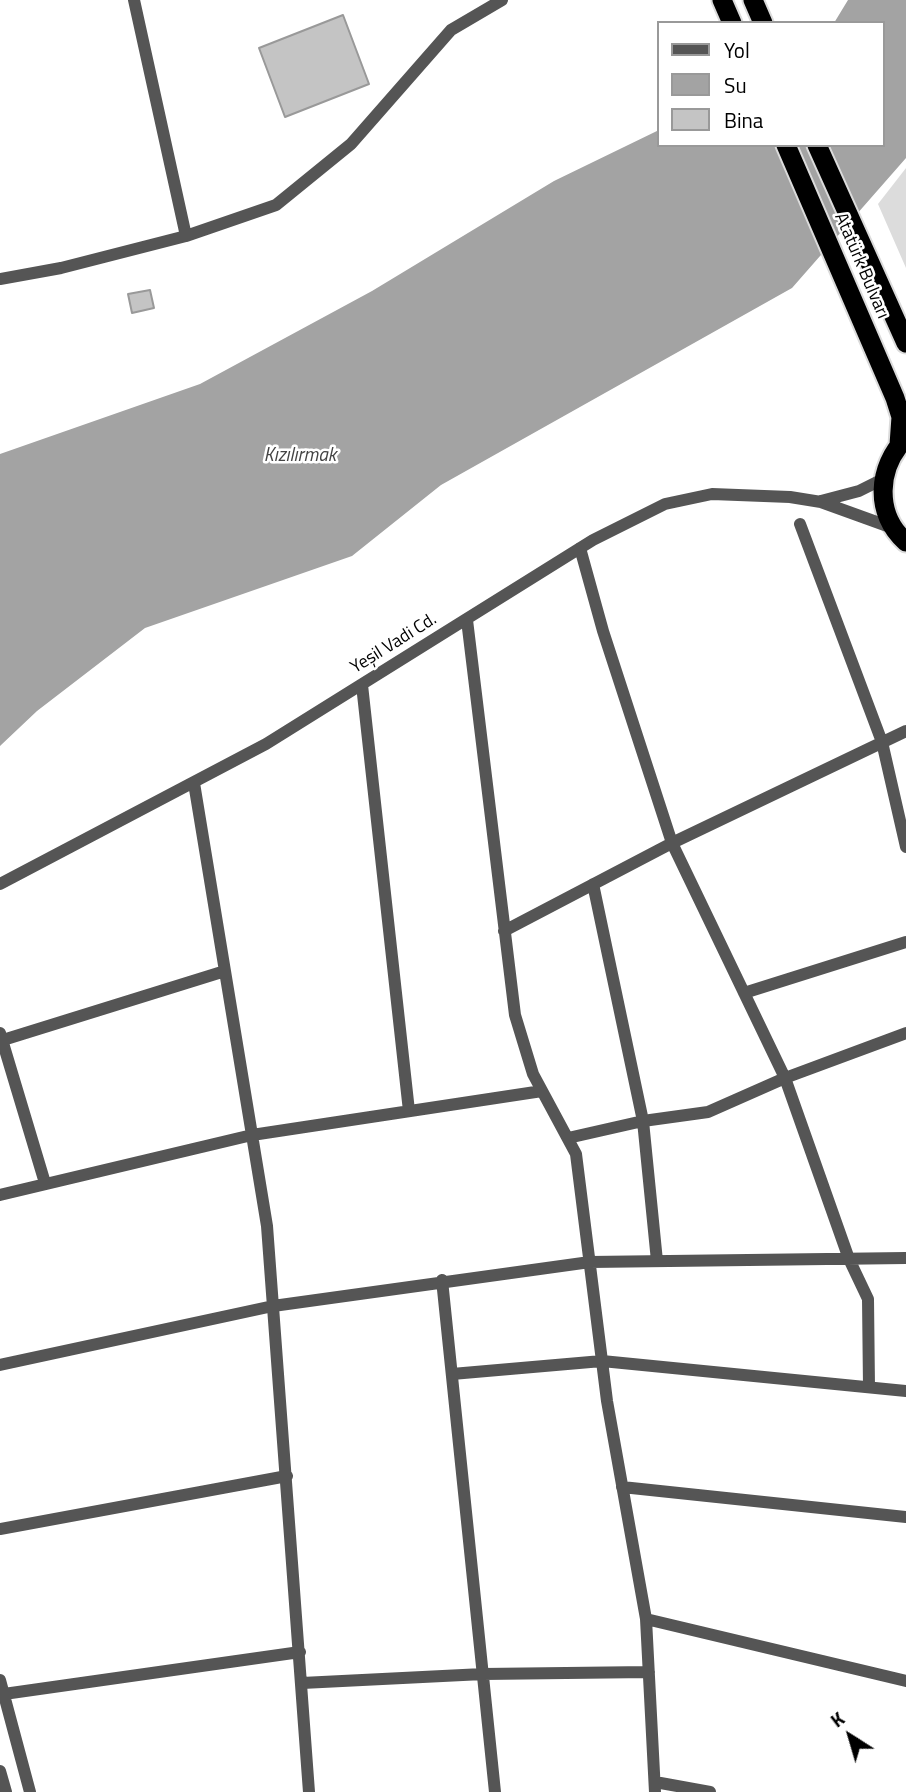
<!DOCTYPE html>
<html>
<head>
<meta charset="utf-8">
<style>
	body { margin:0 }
	#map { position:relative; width:906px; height:1792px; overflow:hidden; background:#fff; font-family:"Titillium Web",sans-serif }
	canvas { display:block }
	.legend { position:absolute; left:657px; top:21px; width:228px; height:126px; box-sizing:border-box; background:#fff; border:2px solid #999; margin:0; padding:9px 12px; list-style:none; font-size:21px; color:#000 }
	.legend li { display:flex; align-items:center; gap:14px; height:35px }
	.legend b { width:35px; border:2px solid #999 }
	.north { position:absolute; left:815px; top:1701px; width:70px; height:70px; -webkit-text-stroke:5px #fff; paint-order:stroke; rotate:323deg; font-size:19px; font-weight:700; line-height:28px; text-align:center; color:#000 }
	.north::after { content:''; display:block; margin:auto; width:24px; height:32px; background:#000; clip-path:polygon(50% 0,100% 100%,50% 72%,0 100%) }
</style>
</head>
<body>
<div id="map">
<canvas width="906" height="1792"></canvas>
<ul class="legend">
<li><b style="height:9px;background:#555"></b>Yol</li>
<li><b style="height:19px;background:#a3a3a3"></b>Su</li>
<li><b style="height:19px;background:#c4c4c4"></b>Bina</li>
</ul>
<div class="north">K</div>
</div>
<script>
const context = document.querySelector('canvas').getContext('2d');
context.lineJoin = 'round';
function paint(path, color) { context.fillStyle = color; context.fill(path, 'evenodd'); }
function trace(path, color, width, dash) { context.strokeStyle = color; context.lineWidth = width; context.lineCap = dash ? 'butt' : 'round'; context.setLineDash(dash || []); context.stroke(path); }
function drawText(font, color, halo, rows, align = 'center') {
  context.font = font + ' "Titillium Web",sans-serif'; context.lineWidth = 5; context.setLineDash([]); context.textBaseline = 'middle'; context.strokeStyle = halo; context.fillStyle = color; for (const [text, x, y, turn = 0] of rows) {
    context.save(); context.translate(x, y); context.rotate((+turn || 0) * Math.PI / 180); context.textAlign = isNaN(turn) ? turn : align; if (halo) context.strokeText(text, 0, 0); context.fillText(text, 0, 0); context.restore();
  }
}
paint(new Path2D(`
	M906,168V268L878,204Z`), '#dcdcdc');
paint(new Path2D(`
	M848,0H906V158L792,288L441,485L352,556L145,628L37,711L0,746V454L200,384L372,291L554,181L659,130V145H883V23H834Z`), '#a3a3a3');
const building = new Path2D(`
	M343,15L369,84L285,117L259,48Z
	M150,290L154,308L132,313L128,294Z`);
paint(building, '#c4c4c4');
trace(building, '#999', 2);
const trunk = new Path2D(`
	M722,0L732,23
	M753,0L763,23
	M786,145L895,398L901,417L899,445
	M817,145L906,343
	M906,438C877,467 874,514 906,542`);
trace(trunk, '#dbdbdb', 23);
trace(new Path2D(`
	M186,236L276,205L351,144L451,30L502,0
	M0,279L61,268L186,236L134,0
	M821,501L859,491L883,479
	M800,524L882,742L906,847
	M580,548L603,631L672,843L785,1078L849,1259L868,1299L869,1387
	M467,620L515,1015L533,1074L576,1154L607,1401L646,1619L655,1792
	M362,685L409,1111
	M194,783L267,1226L309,1792
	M0,884L266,744L593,540L665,504L712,494L790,497L821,502L893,528
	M593,884L643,1121L657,1261
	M504,931L672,843L906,731
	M744,993L906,942
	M0,1033L45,1183
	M3,1040L225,971
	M568,1138L643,1121L708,1112L785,1078L906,1033
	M0,1195L252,1135L542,1091
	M442,1280L495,1792
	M0,1365L273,1306L590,1262L906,1258
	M452,1374L602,1361L906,1391
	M622,1487L906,1517
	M0,1529L287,1476
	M646,1619L906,1681
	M0,1680L30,1792
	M302,1683L483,1674L649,1672
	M4,1694L300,1652
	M0,1771L6,1792
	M655,1782L710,1792`), '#555', 12);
trace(trunk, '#000', 19);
drawText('18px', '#000', '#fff', [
	["Atatürk Bulvarı",861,266,67],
	["Yeşil Vadi Cd.",394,644,-32]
]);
drawText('italic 19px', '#444', '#fff', [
	["Kızılırmak",300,456]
]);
</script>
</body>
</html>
